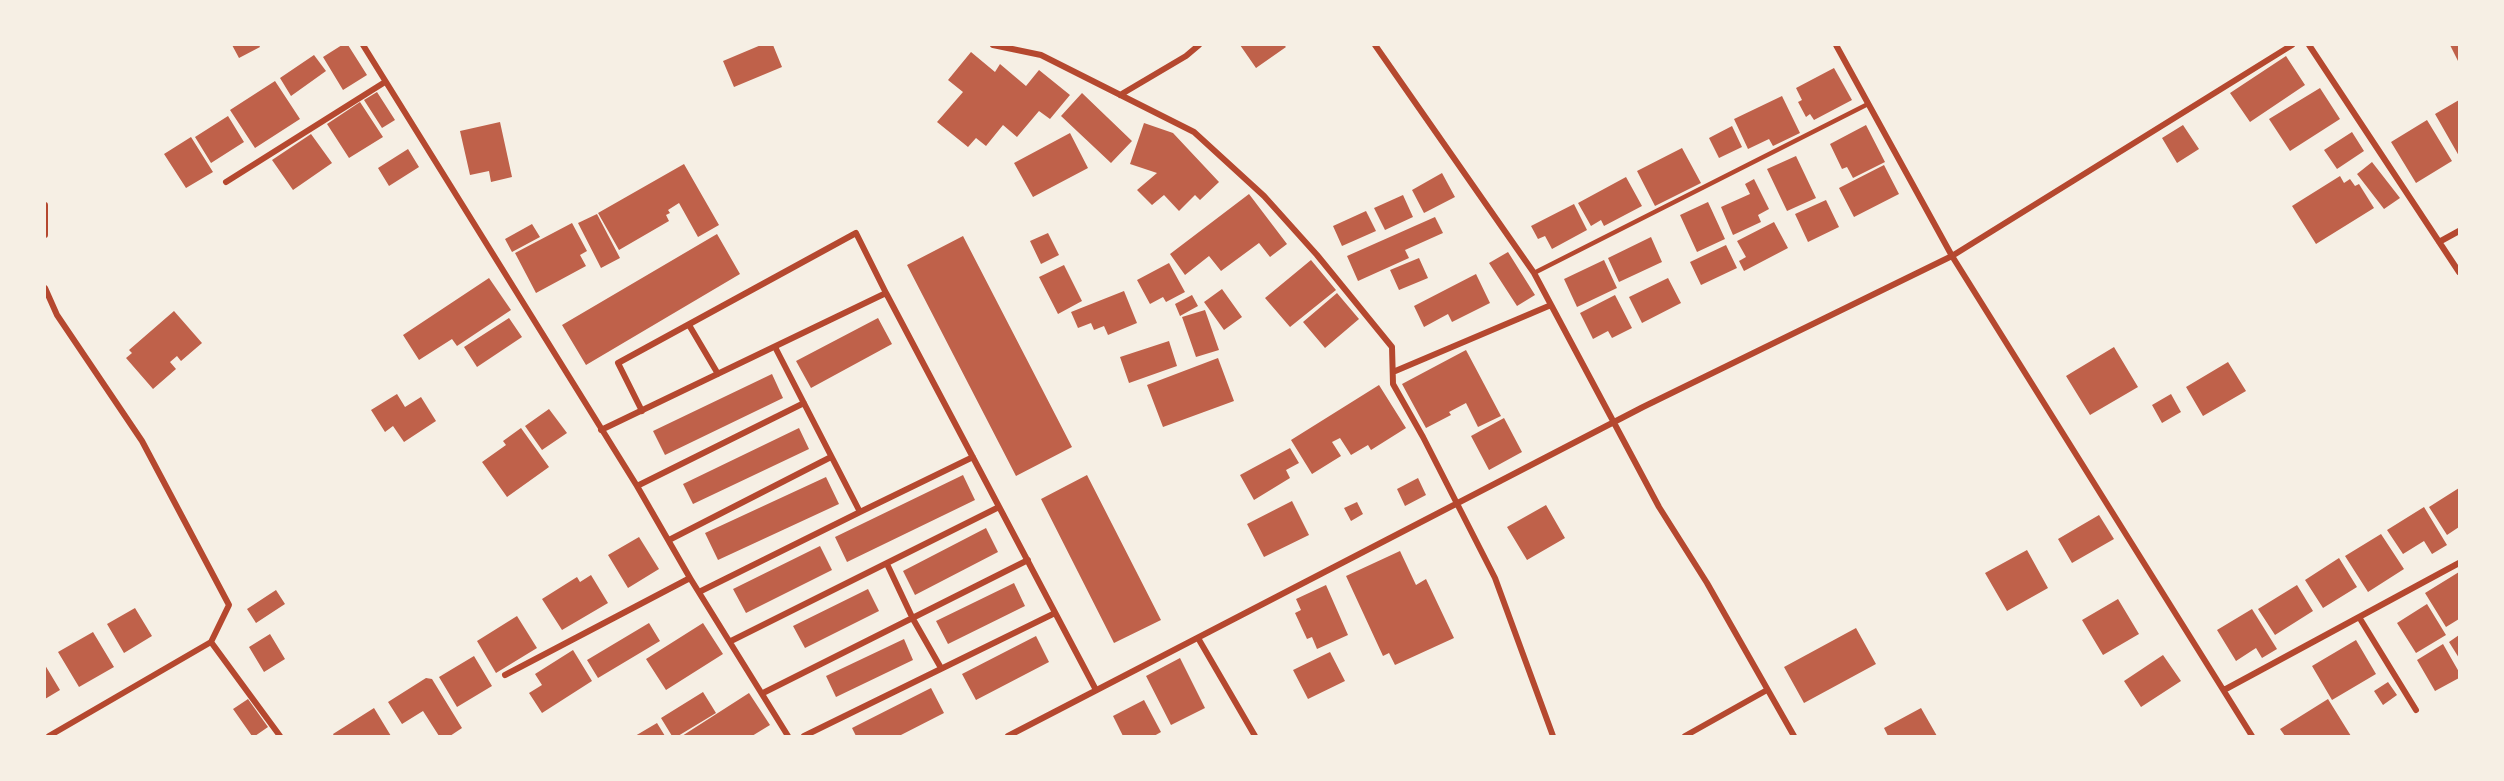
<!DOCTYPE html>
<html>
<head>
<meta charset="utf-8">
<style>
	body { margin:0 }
	#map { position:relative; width:2504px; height:781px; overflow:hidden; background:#f6efe4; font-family:"Nunito Sans",sans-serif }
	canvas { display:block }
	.frame { position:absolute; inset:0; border:46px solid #f6efe4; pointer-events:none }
</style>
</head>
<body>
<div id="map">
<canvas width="2504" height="781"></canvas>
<div class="frame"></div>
</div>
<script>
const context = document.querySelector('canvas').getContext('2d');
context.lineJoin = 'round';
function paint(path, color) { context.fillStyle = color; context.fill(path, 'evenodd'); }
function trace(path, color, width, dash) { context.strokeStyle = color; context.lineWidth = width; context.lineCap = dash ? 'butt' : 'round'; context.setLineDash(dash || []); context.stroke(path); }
paint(new Path2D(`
	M232,45H259L260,47L239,58Z
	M342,45H348L367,75L343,90L323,57Z
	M761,45H773L782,67L734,87L723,61Z
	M1240,45H1284L1286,47L1256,68Z
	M2450,45H2459V63Z
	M971,52L995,72L1000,64L1026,86L1039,70L1070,95L1050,119L1039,111L1017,137L1003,125L986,146L976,138L968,147L937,122L963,92L948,80Z
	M314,55L326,71L291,96L280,78Z
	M2286,56L2305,85L2250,122L2230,93Z
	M1834,68L1852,100L1814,120L1810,114L1806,117L1798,102L1802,100L1796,88Z
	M275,81L300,119L255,148L230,110Z
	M2320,88L2340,119L2290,151L2269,119Z
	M377,92L395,120L382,128L364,100Z
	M1082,93L1132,141L1111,163L1061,116Z
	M1782,96L1800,133L1773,146L1769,139L1748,149L1734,119Z
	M2459,100V156L2435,114Z
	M360,102L383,137L349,158L327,124Z
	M228,116L244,142L211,163L195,137Z
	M2427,120L2452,161L2416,183L2391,142Z
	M500,122L512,177L491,182L489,171L470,175L460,131Z
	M1144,123L1173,133L1219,182L1200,200L1195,195L1179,211L1164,195L1152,205L1137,190L1157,173L1130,164Z
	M1866,125L1885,162L1853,178L1847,167L1842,169L1830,144Z
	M2183,125L2199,149L2177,163L2162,138Z
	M1732,126L1742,147L1719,158L1709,138Z
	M2352,132L2364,151L2337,169L2324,150Z
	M1070,133L1088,168L1033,197L1014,163Z
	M311,134L332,163L293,190L272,160Z
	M191,137L213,172L186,188L164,154Z
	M1682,148L1701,183L1655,206L1637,171Z
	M408,149L419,167L389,186L378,168Z
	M1796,156L1816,198L1787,211L1767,169Z
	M2372,162L2400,198L2384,209L2357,174Z
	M684,164L719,225L698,237L679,203L668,210L670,213L666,215L669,221L619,250L598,213Z
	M1884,165L1899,194L1854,217L1839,188Z
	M1442,173L1455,197L1424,213L1412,190Z
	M2340,176L2344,183L2350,179L2355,186L2359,184L2374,208L2316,244L2292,206Z
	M1626,177L1642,206L1604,226L1601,220L1591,226L1578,203Z
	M1754,179L1769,209L1758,215L1761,222L1733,235L1721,207L1750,194L1745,184Z
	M1249,194L1287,244L1270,257L1259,243L1221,271L1209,256L1185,275L1170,254Z
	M1403,195L1413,217L1385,230L1374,208Z
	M1826,200L1839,227L1808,242L1795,214Z
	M1708,202L1725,239L1697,252L1680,215Z
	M1574,204L1587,230L1552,249L1545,236L1538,239L1531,226Z
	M1366,211L1376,231L1342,246L1333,226Z
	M597,214L620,258L601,268L578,223Z
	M1435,217L1443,233L1405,250L1409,258L1358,281L1347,256Z
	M1774,222L1788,248L1744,271L1739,261L1746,257L1737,241Z
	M572,223L587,251L580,255L586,266L536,293L515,253Z
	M532,224L540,237L512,252L505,239Z
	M1048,233L1059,255L1041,264L1030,241Z
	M717,234L740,274L586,365L562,325Z
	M963,236L1072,447L1016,476L907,265Z
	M1651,237L1662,262L1619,282L1608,258Z
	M1726,245L1737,268L1701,285L1690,262Z
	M1508,252L1535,295L1517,306L1489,263Z
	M1419,258L1428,278L1399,290L1390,270Z
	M1311,260L1336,290L1290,327L1265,298Z
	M1604,260L1617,288L1577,307L1564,279Z
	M1169,263L1185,292L1166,302L1163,297L1150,304L1137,280Z
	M1064,265L1082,301L1058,314L1039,277Z
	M1476,274L1490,303L1452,322L1448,314L1424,327L1414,306Z
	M489,278L511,310L457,346L452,339L419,360L403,335Z
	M1668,278L1681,303L1642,323L1629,297Z
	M1222,289L1242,317L1224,330L1204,302Z
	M1124,291L1137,323L1108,335L1104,326L1094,330L1091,323L1078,328L1071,312Z
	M1337,293L1359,319L1325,348L1303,322Z
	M1192,295L1198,306L1180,316L1175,304Z
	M1615,295L1632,328L1612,338L1608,331L1593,339L1580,313Z
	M1205,310L1219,350L1196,357L1182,317Z
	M174,311L202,343L181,361L177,356L170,362L176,369L153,389L126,358L132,353L129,350Z
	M509,318L522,337L477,367L464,347Z
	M878,318L892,344L811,388L796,361Z
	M1169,341L1177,366L1129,383L1120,357Z
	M2114,347L2138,387L2090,415L2066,376Z
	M1466,350L1501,416L1478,427L1466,403L1449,412L1451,415L1426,428L1402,384Z
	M1218,358L1234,401L1163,427L1147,385Z
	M2228,362L2246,391L2203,416L2186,387Z
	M772,374L783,398L665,455L653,431Z
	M1379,385L1406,428L1371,450L1368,445L1351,455L1340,438L1332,442L1341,456L1312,474L1291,440Z
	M397,394L405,407L421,397L436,421L404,442L393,426L385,432L371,410Z
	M2171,394L2181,412L2162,423L2152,405Z
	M549,409L567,433L542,450L525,426Z
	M1504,418L1522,452L1489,470L1471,436Z
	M521,428L549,467L507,497L482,462L506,445L503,441Z
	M799,428L809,449L693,504L683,484Z
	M1290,448L1299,463L1286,470L1290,478L1254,500L1240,475Z
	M963,475L975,500L847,562L835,537Z
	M1087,475L1161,620L1114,643L1041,499Z
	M826,477L839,504L718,560L705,533Z
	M1418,478L1426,495L1405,506L1397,489Z
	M2459,488V527L2447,535L2429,507Z
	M1292,501L1309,535L1264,557L1247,524Z
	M1357,502L1363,514L1351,521L1344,508Z
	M1546,505L1565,538L1527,560L1507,527Z
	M2424,507L2447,545L2432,554L2424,541L2403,554L2387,530Z
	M2099,515L2114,539L2072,563L2058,539Z
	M986,528L998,552L915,595L903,571Z
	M2381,534L2404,569L2368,592L2345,556Z
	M639,537L659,569L628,588L608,555Z
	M820,546L832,570L746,613L733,589Z
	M2027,550L2048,588L2007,611L1985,573Z
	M1400,551L1416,585L1426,579L1454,638L1395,665L1389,653L1383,656L1346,576Z
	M2339,558L2357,587L2323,608L2305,580Z
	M2459,572V619L2446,627L2425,593Z
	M591,575L608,603L562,630L542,599L577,577L580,582Z
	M1014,583L1025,606L948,644L936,621Z
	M1326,585L1348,635L1317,649L1312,637L1307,639L1295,613L1301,610L1296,599Z
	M2297,585L2313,611L2275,635L2258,609Z
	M868,589L879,611L805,648L793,626Z
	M276,590L285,604L256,623L247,609Z
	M2118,599L2139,634L2103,655L2082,620Z
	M2427,604L2446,635L2416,653L2397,623Z
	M135,608L152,636L124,653L107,624Z
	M2252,609L2277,649L2262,658L2256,648L2236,661L2217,630Z
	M517,616L537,648L496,673L477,641Z
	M649,623L660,641L598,678L587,660Z
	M703,623L723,654L666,690L646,659Z
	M1856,628L1876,664L1804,703L1784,667Z
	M93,632L114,667L79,687L58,652Z
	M270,634L285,659L264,672L249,647Z
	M2459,635V658L2449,642Z
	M1036,636L1049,662L976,700L962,674Z
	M904,639L913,660L836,697L826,676Z
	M2356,640L2376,674L2332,700L2312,666Z
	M2443,644L2459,672V678L2435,691L2417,660Z
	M573,650L592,681L542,713L529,693L542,685L535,674Z
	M1330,652L1345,681L1308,699L1293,670Z
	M2163,655L2181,681L2141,707L2124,681Z
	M474,656L492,686L457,707L439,677Z
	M1180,658L1205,708L1171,725L1146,676Z
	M45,665L60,690L45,699Z
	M426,678L432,679L462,728L450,736H439L423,711L402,724L388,702Z
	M2388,682L2397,695L2383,705L2374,691Z
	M931,688L944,713L899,736H856L852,728Z
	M703,692L716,713L678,736H672L661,718Z
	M749,693L770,725L752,736H682Z
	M248,699L268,727L255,736H252L233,709Z
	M2328,699L2351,736H2285L2280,729Z
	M1144,700L1161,732L1154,736H1123L1113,716Z
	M374,708L391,736H334L333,734Z
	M1921,708L1937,736H1888L1884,728Z
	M657,723L665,736H635Z`), '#bf614a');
trace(new Path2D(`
	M1534,273L1868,104`), '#b5482f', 4.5);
trace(new Path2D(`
	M363,45L637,486L690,578L788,736
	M993,45L1041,55L1194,132L1264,196L1317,255L1392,347L1393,384L1423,437L1495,578L1553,736
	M1375,45L1534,273L1659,507L1707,583L1794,736
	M1836,45L1952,256L2252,736
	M2309,45L2459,272
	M1120,95L1186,56L1199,45
	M226,182L385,82
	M45,205V235
	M2439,242L2459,231
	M45,288L57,315L142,441L229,605L211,642
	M689,325L718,374
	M775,347L860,512L973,457
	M1393,372L1551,305
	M642,411L618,363L856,233L886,293
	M601,430L886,293L1096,690
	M637,486L804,403
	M669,540L831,457
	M887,564L913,619L941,668
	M699,592L860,512
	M2359,617L2416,710
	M1198,638L1255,736
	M731,641L999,507
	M505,675L690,578
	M2224,690L2459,563
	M763,693L1028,560
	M49,736L211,642L280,736
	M804,736L1055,613
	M1008,736L1643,407L1952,256L2292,45
	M1685,736L1767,690`), '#b5482f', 6);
</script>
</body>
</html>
